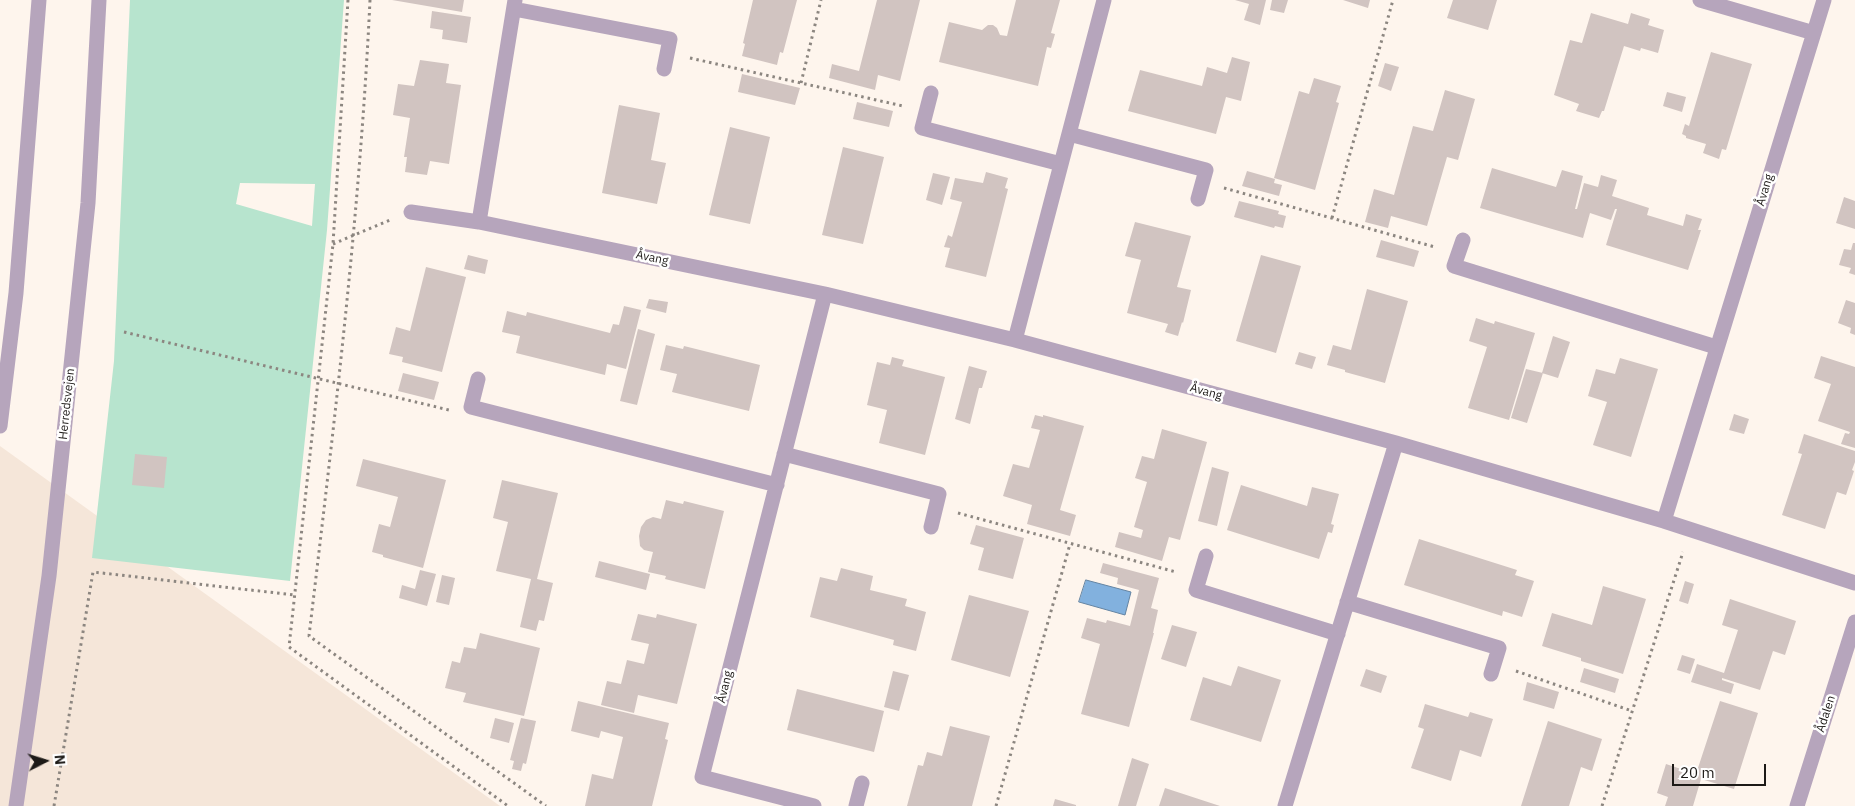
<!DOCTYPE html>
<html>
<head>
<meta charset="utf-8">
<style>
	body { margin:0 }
	#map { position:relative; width:1855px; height:806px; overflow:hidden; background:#fef5ed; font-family:"IBM Plex Sans",sans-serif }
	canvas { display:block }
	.north { position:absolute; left:20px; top:736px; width:50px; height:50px; -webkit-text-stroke:4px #fff; paint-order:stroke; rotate:85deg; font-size:14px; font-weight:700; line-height:20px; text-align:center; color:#1d1a17 }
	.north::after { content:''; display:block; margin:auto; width:18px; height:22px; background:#1d1a17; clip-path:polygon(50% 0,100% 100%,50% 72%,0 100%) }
	.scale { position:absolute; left:1672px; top:764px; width:94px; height:22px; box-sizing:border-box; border:2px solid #1d1a17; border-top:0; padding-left:6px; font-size:15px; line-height:18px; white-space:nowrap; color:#1d1a17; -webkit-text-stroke:4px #fff; paint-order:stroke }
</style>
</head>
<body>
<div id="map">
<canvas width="1855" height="806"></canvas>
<div class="north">N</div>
<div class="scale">20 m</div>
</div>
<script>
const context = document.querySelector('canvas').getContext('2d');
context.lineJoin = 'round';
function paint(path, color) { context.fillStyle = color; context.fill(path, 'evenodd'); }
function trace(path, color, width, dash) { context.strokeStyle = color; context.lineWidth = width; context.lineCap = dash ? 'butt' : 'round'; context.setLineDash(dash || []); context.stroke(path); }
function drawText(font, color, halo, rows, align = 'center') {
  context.font = font + ' "IBM Plex Sans",sans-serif'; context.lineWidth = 5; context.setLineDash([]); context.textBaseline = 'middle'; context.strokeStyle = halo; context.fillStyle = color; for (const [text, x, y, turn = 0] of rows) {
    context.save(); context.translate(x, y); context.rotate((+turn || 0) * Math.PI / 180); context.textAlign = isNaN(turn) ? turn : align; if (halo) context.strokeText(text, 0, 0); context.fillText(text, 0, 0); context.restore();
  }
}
paint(new Path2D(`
	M0,446L500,806H0Z`), '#f5e6d9');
paint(new Path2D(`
	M130,0H344L327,230L290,581L92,558L114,361ZM240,183L315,184L312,226L236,204Z`), '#b7e4ce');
const water = new Path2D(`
	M1086,580L1131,592L1125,615L1079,602Z`);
paint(water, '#82b1de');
trace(water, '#6484a2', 1);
paint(new Path2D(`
	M392,0H464L462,12Z
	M753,0H797L783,53L780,52L777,65L742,56L745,44L743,43Z
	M877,0H920L900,81L878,75L875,90L829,78L832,64L859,71Z
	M1016,0H1060L1051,33L1055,34L1051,48L1047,47L1038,86L939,62L949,22L982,30L988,25H993L997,28L1000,35L1007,36Z
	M1235,0H1266L1260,25L1244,20L1249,4Z
	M1272,0H1288L1284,13L1270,10Z
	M1343,0H1370L1368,8Z
	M1453,0H1497L1488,30L1447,18Z
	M432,11L471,17L467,43L442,39L443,30L430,28Z
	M1591,13L1628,24L1631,13L1650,19L1648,25L1664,30L1658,53L1641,48L1640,51L1624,46L1604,111H1602L1599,118L1576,111L1579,104L1554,95L1570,40L1582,43Z
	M1711,52L1752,64L1726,150L1722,149L1719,159L1703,153L1706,144L1686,138V136L1682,134L1685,124L1689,126Z
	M1232,57L1250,62L1241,101L1226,97L1216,134L1128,111L1140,70L1202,86L1207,67L1227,73Z
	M420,60L449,64L446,83L461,85L449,164L430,161L427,175L405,172L407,157H404L410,118L393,115L398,84L414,86Z
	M1385,63L1399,67L1391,91L1378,86Z
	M742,74L800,88L795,105L738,92Z
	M1314,78L1341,86L1336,102L1339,103L1315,190L1274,178L1299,91L1309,94Z
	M1445,90L1475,99L1458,160L1447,157L1427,226L1391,216L1388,228L1365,222L1374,189L1394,195L1413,126L1433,131Z
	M1667,92L1686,97L1682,112L1663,106Z
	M857,102L893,111L889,127L853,119Z
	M619,105L660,113L651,160L666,163L657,204L602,193Z
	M730,127L770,137L750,224L709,215Z
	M843,147L884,157L863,244L822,235Z
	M1492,168L1556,187L1562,170L1583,176L1575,209H1577L1584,183L1598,187L1601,175L1617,180L1612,196L1649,208L1647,215L1683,226L1686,214L1702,219L1698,230H1701L1688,270L1606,245L1617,209H1615L1611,220L1590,213L1583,238L1480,208Z
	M1247,171L1275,179L1274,183L1282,185L1279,196L1242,186Z
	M986,172L1008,178L1005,188L1008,189L986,277L945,267L950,248L944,247L948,235L952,237L962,202L950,199L955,178L983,183Z
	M933,173L950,177L942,205L926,200Z
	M1844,197L1855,201V229L1836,223Z
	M1239,201L1279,211L1278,214L1286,216L1283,228L1275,226L1274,228L1234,217Z
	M1135,222L1191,236L1177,287L1191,290L1183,323L1182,322L1178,336L1165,332L1168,324L1127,313L1141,260L1125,256Z
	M1381,240L1419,251L1414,267L1376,257Z
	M1853,243H1855V275L1849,273L1851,268L1839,265L1844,249L1851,250Z
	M468,255L488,260L485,274L464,269Z
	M1261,255L1301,266L1276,353L1236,341Z
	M426,267L466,277L442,372L402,362L403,357L389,354L396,327L410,331Z
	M1367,289L1408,301L1385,383L1345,372V370L1327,365L1333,345L1351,350Z
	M649,299L668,302L666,313L646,308Z
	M1846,300L1855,303V335L1850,333L1851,328L1838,323Z
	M624,306L641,310L626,369L607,364L605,375L516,353L520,336L502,332L507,311L526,316L527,312L610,333L613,324L619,325Z
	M1476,318L1494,324L1495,321L1535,333L1509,420L1468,408L1487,347L1469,341Z
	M638,329L655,334L637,405L620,401Z
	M1553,336L1570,342L1558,378L1542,373Z
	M666,345L683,349L684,346L760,365L749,411L672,392L677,374L660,370Z
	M1299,352L1316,357L1312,369L1295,364Z
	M1821,356L1855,367V448L1841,444L1845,433L1849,434L1850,432L1818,421L1831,384L1814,378Z
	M892,357L904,360L902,366L945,377L925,455L879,443L887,410L867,405L877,362L890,365Z
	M1620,358L1658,369L1631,457L1593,445L1607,402L1588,396L1596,369L1615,374Z
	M969,366L987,371L982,388H979L970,424L955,419Z
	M1526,369L1543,373L1527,423L1511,418Z
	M403,373L439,382L434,400L398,391Z
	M1734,414L1749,419L1744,434L1729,430Z
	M1035,415L1043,417V415L1084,426L1060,510L1076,515L1070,536L1027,524L1032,505L1003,496L1013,464L1029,468L1040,430L1031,428Z
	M1162,429L1207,442L1180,540L1169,537L1162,561L1115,547L1119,532L1141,538L1143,530L1134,527L1147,482L1135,478L1142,456L1154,459Z
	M1804,434L1855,451V462L1852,470L1854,471L1846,495L1837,492L1825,529L1782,515L1802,454L1798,453Z
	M135,454L167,457L164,488L132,485Z
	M363,459L446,480L423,568L383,557V555L372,552L379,524L390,527L398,497L356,486Z
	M1212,467L1229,472L1217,526L1198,521Z
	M502,480L558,493L537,579L553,583L544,621L539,620L536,631L520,627L531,579L496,571L508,522L493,518Z
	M1241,485L1307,506L1312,487L1339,494L1331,524L1334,525L1332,533L1328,532L1319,559L1227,530Z
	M666,500L683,504L684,501L724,511L705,589L665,579L666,576L648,572L653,552L644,550L640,546L639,536L641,527L646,520L653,517L661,519Z
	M976,525L1024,538L1013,579L978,570L984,548L970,544Z
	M1419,539L1517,570L1515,575L1534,581L1522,617L1503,611L1502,616L1404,585Z
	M599,561L650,574L646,590L595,577Z
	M1103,563L1159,578L1151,608L1158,610L1153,633H1154L1129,727L1081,714L1100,644L1081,638L1087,618L1106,623L1107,620L1130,626L1139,590L1117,584L1118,578L1100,573Z
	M841,568L873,576L870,590L907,599L905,606L926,612L916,651L893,645L894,640L810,617L820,577L837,581Z
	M420,570L436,574L427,606L399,598L402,585L415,589Z
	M442,575L455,578L449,605L436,602Z
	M1685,581L1694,584L1688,604L1679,601Z
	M1603,586L1646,599L1623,674L1581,661V658L1542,646L1552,613L1592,625Z
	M969,595L1029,611L1010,677L951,660Z
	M1730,599L1796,621L1785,655L1773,651L1760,690L1722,678V680L1734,684L1731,694L1691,682L1697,664L1724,673L1738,630L1722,625Z
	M638,614L656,618L657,614L697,624L677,704L638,695L634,713L601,705L607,681L621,684L627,660L644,664L649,644L631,640Z
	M1172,625L1197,632L1186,667L1161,659Z
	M480,633L540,648L524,716L463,702L466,693L445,688L452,661L460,663L464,647L476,649Z
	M1682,655L1695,659L1690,674L1677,670Z
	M1238,666L1281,680L1261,742L1190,720L1203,677L1231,686Z
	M1584,668L1619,679L1615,693L1580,682Z
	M1366,669L1387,676L1381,693L1360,686Z
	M893,671L909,675L899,711L884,707Z
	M1527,682L1559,692L1554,709L1523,700Z
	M797,689L884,711L874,752L787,730Z
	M578,701L669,723L665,739L668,740L652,806H585L592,774L613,779L623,737L601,731L599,738L571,731Z
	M1720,701L1758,713L1734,789L1701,779L1693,806H1665L1668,797L1657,793L1666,764L1696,774Z
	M1425,704L1468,717L1470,712L1493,719L1481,757L1460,750L1451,781L1411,768L1424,729L1418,727Z
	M495,718L514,723L509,743L490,738Z
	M521,718L536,721L526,764L523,763L521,771L512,769L514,761L510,760Z
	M1548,721L1602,739L1592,771L1581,767L1569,806H1521Z
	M950,726L990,736L972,806H907L918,765L923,766L927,752L942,756Z
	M1132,758L1149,764L1136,806H1118Z
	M1165,788L1220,806H1159Z
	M1055,799L1076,805V806H1053Z`), '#d1c4c1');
trace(new Path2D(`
	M348,0L333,244L289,647L508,806
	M370,0C360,213 334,425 309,636L546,806
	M690,58L903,106
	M801,83L821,0
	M1224,188L1435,247
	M1332,218L1393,0
	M333,244L390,220
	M124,332L449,410
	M958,513L1176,572
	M1516,671L1632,711
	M54,806L93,572L294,595
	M996,806L1070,544
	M1602,806L1683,552`), '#8c8680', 3, [2.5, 4]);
trace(new Path2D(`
	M1700,0L1814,33
	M514,9L670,39L664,69
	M931,93L922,128L1061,164
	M1069,134L1206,170L1198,199
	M411,212L479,222L825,294L1015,340L1396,443L1664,521L1855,583
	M479,222L515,0
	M1463,240L1454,266L1716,347
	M1015,340L1104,0
	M478,379L471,407L777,485
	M0,426L16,293L39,0
	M784,454L939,494L931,527
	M1664,521L1824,0
	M1206,556L1196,590L1338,634
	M1347,602L1499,648L1491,674
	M16,806L49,576L88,203L99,0
	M814,806L702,777L825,294
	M856,806L862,783
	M1285,806L1396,443
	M1797,806L1855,622`), '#b6a5bc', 15);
drawText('12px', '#1d1a17', '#fff', [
	["Åvang",1765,190,-73],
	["Åvang",652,258,12],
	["Åvang",1206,392,15],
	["Herredsvejen",67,404,-84],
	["Åvang",725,687,-76],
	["Ådalen",1826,714,-72]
]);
</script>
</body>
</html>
